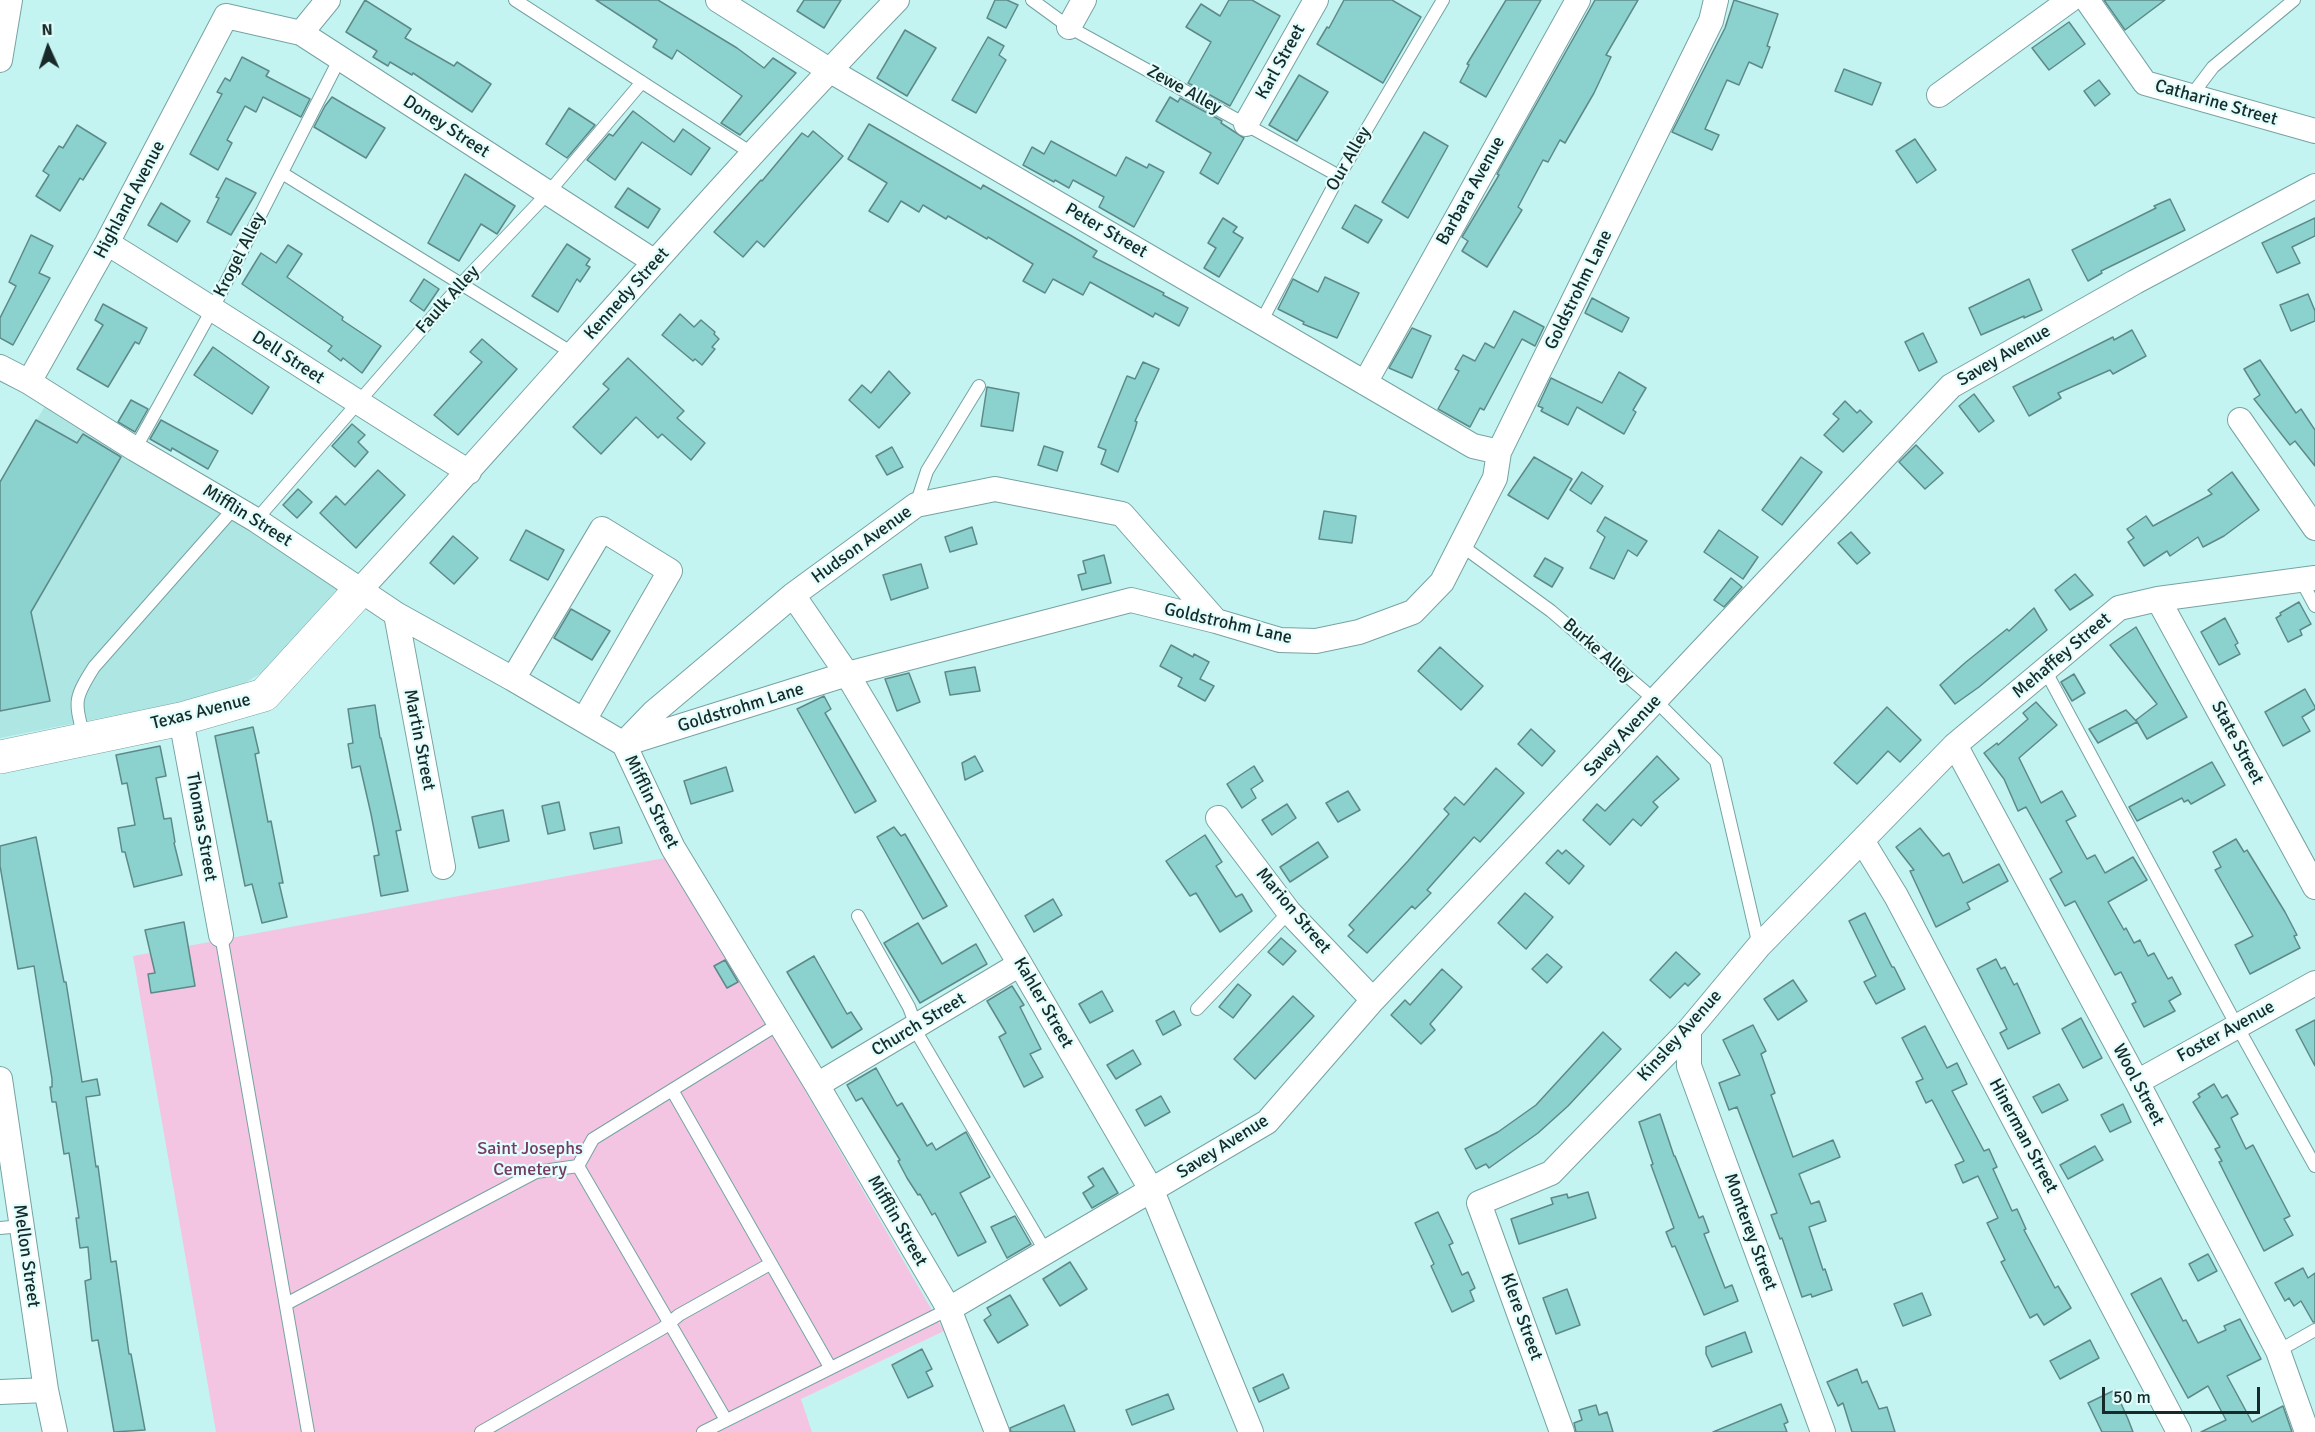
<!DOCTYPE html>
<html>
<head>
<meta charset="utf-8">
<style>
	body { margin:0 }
	#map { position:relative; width:2315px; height:1432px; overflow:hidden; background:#c4f4f2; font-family:Signika,sans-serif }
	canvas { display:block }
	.north { position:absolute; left:18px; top:18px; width:60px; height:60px; -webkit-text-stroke:4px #e1fdfc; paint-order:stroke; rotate:357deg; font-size:16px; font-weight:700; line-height:24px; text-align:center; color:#172a29 }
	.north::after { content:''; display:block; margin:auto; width:21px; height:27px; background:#172a29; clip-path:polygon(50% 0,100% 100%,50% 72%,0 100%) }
	.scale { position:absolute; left:2102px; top:1387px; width:158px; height:27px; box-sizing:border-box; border:3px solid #172a29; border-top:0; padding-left:8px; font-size:18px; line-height:21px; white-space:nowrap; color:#172a29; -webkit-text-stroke:4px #e1fdfc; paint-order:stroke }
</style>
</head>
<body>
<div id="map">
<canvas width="2315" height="1432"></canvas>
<div class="north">N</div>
<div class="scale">50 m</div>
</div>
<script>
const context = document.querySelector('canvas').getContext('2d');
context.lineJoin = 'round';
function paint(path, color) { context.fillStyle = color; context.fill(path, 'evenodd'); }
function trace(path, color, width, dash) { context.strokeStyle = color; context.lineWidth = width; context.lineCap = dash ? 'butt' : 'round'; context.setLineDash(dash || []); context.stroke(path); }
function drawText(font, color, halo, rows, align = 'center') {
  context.font = font + ' Signika,sans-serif'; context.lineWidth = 4.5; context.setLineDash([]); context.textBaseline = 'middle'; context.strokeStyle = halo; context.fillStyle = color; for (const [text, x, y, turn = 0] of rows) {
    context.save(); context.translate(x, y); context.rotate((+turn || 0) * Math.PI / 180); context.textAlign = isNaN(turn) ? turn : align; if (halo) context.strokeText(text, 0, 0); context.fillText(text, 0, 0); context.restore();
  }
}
paint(new Path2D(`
	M45,406L343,585L294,643L260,674L235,689L192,700L0,738V482Z`), '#aee6e4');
paint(new Path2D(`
	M670,857L944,1331L801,1399L812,1432H216L133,956Z`), '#f4c5e3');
const building = new Path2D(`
	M365,0L411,29L405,38L454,66L457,62L491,84L472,112L413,73L412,75L390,62L388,66L373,57L377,51L346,32Z
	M596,0H658L737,48L764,68L773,58L796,73L740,135L721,123L742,96L677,50L672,59L653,47L657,40Z
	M804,0H841L824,28L797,11Z
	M995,0H1007L1018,5L1006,28L987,18Z
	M1229,0H1252L1280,16L1230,106L1188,83L1211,42L1186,27L1201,4L1220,16Z
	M1344,0H1392L1421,17L1383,83L1317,44L1327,27L1329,28Z
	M1506,0H1541L1486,97L1460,82L1469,65L1467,64Z
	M1595,0H1638L1606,55L1611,57L1594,93L1565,143L1560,140L1548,162L1543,160L1518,207L1522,210L1487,267L1462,251L1468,241L1462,237L1499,175L1497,174Z
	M1734,0L1778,14L1767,46L1770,47L1762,68L1749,62L1739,85L1727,80L1705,129L1719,135L1712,150L1672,132L1725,28Z
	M2104,0H2165L2125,30Z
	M2069,22L2085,44L2049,70L2032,48Z
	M905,30L936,48L907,96L877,78Z
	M988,37L1004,46L999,55L1006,60L976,113L952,100Z
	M242,57L269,71L266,76L310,99L301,117L263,97L256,112L245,106L227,140L232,143L218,170L190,154L222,94L217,92L225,78L230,81Z
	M1844,69L1881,83L1872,105L1835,91Z
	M1299,75L1328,92L1297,141L1269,125Z
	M2099,80L2110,94L2095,106L2084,91Z
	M332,97L385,128L366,158L314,127L325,106Z
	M1170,97L1178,102L1180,98L1222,121L1221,123L1244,138L1218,184L1200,173L1211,153L1156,121Z
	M569,108L595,125L567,158L546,144Z
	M633,111L674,142L683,129L710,148L691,175L642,142L615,180L587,160L609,134L613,136Z
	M869,124L981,189L983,185L1070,235L1097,251L1093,257L1164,293L1163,295L1188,308L1179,326L1155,313L1153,317L1090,282L1083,295L1053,279L1045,293L1023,281L1033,264L988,237L987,239L948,216L946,219L923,205L919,212L901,201L888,222L869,211L887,183L848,159Z
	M77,125L106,143L83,180L80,178L60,211L36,196L49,175L43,171L59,146L63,148Z
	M813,131L843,156L764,247L757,241L743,257L714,232L761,180L762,181L802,133L808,137Z
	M1424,132L1448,146L1408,218L1382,202Z
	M1915,139L1936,170L1917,183L1896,151Z
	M1051,141L1116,176L1126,157L1147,168L1149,164L1164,172L1134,227L1099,207L1104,197L1073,180L1069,188L1055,180L1054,182L1023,165L1032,147L1044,154Z
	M465,174L515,206L497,234L481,224L459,261L428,243Z
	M226,178L256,193L231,235L207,222L219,198L216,197Z
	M628,188L660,209L648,228L615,207Z
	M2170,199L2185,230L2101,271L2102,273L2088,281L2072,250L2156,208L2154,206Z
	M161,203L190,221L177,242L148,225Z
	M1355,205L1382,220L1368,243L1342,228Z
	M1223,218L1237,227L1233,232L1243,238L1219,277L1204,268L1216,248L1208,243Z
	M2315,218V236L2292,247L2300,263L2277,273L2262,243Z
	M31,235L53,246L39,273L50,278L13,345L0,338V318L16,286L9,282Z
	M567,244L590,259L586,265L590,267L580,282L577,279L558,312L532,296Z
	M288,245L302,254L287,277L343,317L342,320L381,346L362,373L343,358L341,361L328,351L332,346L242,284L261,253L276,263Z
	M1325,277L1359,293L1337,338L1303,324L1304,322L1278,309L1293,279L1318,292Z
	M424,279L439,289L424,311L410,301Z
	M2029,279L2042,310L2024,318V316L1981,335L1969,308Z
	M2308,294L2315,311V321L2291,331L2280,305Z
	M1592,298L1629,318L1622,332L1585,313Z
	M103,304L147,328L139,344L135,342L108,387L77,369L103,325L95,320Z
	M1514,311L1544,327L1535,346L1522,339L1484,410L1480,408L1470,427L1438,409L1459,371L1455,369L1463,355L1475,361L1485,343L1494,348Z
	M680,314L694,327L701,320L715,332L714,334L719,339L712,347L715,349L702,365L695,359L693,361L662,335Z
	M1412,328L1431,336L1412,378L1389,368Z
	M2132,330L2146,356L2113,374L2110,370L2058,393L2061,398L2029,416L2013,387L2113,337L2114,340Z
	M1923,333L1937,362L1919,371L1905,342Z
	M482,339L517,369L458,435L434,415L482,362L470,352Z
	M213,347L269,387L252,414L194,375Z
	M628,358L684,411L677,418L705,443L691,460L662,434L658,438L636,417L601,454L573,427L609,389L603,384Z
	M2260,360L2296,413L2301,409L2315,430V466L2295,441L2290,445L2254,399L2260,395L2244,369Z
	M1143,362L1159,369L1135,421L1137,422L1135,429L1118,472L1101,464L1106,450L1098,447L1127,376L1135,379Z
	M889,371L910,393L879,428L849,400L862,385L871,393Z
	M1619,372L1646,388L1633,410L1636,412L1624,434L1577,407L1568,425L1541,411L1543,408L1538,406L1551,378L1602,403Z
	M987,387L1019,393L1013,431L981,426Z
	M1974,394L1994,421L1979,432L1959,406Z
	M131,400L148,409L135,432L118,422Z
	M1845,401L1857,413L1860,410L1872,422L1843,452L1824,435L1839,419L1833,414Z
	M36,420L77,443L83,434L121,457L31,612L50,701L0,711V482Z
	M161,420L218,451L208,469L172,448L171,451L150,439Z
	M352,424L365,435L358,442L368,452L355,467L332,446Z
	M1916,445L1943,473L1925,489L1899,462Z
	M1044,446L1063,452L1057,471L1038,465Z
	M892,447L903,467L887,475L876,456Z
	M1534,457L1572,479L1548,519L1508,495Z
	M1801,457L1822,472L1782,525L1762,510Z
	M378,470L405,495L356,548L320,513L336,496L345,505Z
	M1582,472L1603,486L1591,504L1570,490Z
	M2232,472L2259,510L2224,536L2203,547L2198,537L2170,556L2167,551L2144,566L2128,542L2134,538L2127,529L2146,516L2153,526L2212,494L2208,490Z
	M298,489L312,502L297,518L283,505Z
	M1324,511L1356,516L1352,543L1319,539Z
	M1605,517L1647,541L1637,556L1628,550L1614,579L1590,568L1605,537L1597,531Z
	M972,527L977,544L950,552L945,537Z
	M526,530L564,550L548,580L510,560Z
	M1719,530L1758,557L1743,579L1704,552Z
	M1851,532L1870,553L1857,564L1838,543Z
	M453,536L478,558L454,584L430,563Z
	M1104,555L1111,583L1082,590L1078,575L1086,573L1083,561Z
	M1545,558L1563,568L1552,587L1534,576Z
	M921,564L928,588L891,600L883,575Z
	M2075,574L2093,595L2070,610L2055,590Z
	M1731,578L1742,587L1724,607L1714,600Z
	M2299,602L2311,624L2300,630L2302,635L2288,642L2276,618L2281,615L2280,613Z
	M2034,608L2047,630L1979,687L1955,704L1940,685L1966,662L2007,629L2009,631Z
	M571,609L610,631L592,660L554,638Z
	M2225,618L2238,643L2235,645L2240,654L2219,665L2201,632Z
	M2136,627L2187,717L2147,739L2136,720L2157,704L2110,645Z
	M1171,645L1193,657L1194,654L1209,662L1200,679L1214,686L1205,701L1178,686L1182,678L1160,666Z
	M1440,647L1483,686L1461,710L1418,671Z
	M975,667L980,691L950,695L945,672Z
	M909,673L920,702L897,711L885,679Z
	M2074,674L2085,693L2072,701L2061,682Z
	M2305,689L2315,707V709L2302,717L2310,731L2283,746L2265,712Z
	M824,696L831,709L825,713L876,801L855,813L797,709Z
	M2036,702L2057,725L2019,758L2041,803L2062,791L2076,816L2066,821L2087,859L2095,855L2105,873L2133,857L2147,880L2108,902L2124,930L2126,928L2134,943L2140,940L2148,956L2154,953L2168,979L2172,977L2181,994L2169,1001L2175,1011L2144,1027L2132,1004L2136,1002L2121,972L2115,975L2075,901L2065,906L2050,879L2062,872L2026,807L2018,811L2004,779L1984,753L1997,743L1998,745L2028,719L2023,713Z
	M375,705L380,738H381L401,830L396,831L408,891L381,896L374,856L379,855L371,814L360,766L352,768L348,744L353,743L348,709Z
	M1887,707L1921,740L1900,762L1888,751L1857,784L1834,763Z
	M2126,710L2137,722L2098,743L2089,729Z
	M253,727L259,753L255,754L268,822L271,821L283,883H279L287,917L262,923L252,884L245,886L215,736Z
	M1531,729L1555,751L1542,766L1518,744Z
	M160,746L166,776L156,778L164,819L171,818L175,842L174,843L182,875L134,887L125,852H122L118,828L135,825L127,783L122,784L116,755Z
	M975,756L983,771L965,780L962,763Z
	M1657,756L1679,779L1653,802L1658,807L1641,826L1633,819L1610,845L1583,820L1597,804L1605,811Z
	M2212,762L2225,785L2191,804L2188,800L2184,802L2182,798L2137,821L2129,807Z
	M1254,766L1263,781L1251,789L1256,798L1242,808L1227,784Z
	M726,767L733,791L691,804L684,781Z
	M1496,768L1524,793L1480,842L1474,837L1427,890L1431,893L1415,909L1412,906L1367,953L1348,936L1354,930L1349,925L1408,861L1449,814L1444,809L1455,797L1464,805Z
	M1348,791L1360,810L1338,822L1326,803Z
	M559,802L565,830L548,834L542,806Z
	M1287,804L1296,818L1272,835L1262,820Z
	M503,810L509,841L479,848L472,817Z
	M619,827L622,843L594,849L590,833Z
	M894,827L901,836L905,834L947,906L923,919L877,837Z
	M1920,828L1943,856L1949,853L1963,883L1999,864L2008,881L1967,903L1970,909L1936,927L1910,871L1914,870L1896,847Z
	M1205,835L1222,862L1216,866L1236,897L1242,894L1252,911L1220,932L1196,893L1190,896L1166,861Z
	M36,837L64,982H66L82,1082L97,1079L100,1095L86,1097L96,1167L98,1166L111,1262L116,1261L129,1354H131L145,1430L114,1432L98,1340L92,1341L85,1281L91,1279L88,1247L80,1248L76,1218H79L69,1153L64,1154L56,1102H52L50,1087H52V1079L34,966L18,969L0,866V846Z
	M2236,839L2244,852L2247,850L2285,912L2297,935L2294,936L2300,948L2250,974L2235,945L2253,936L2215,870L2221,867L2213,852Z
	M1318,842L1328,857L1290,882L1280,867Z
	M1558,850L1562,854L1566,850L1584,866L1569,884L1546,863Z
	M1525,893L1553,917L1526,949L1498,923Z
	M1053,899L1062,915L1034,932L1025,916Z
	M1865,913L1892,967H1894L1905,989L1876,1004L1864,982L1876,976L1849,921Z
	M184,922L195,986L151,993L148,974L155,973L145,930Z
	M918,923L942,964L976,944L987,964L920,1003L884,943Z
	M1281,938L1296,951L1283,965L1268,952Z
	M1676,952L1700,974L1688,986L1685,983L1670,998L1650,980Z
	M1547,954L1562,967L1547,983L1532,969Z
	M814,956L847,1014L851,1012L862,1029L832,1048L787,972Z
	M1996,959L2001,969L2005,967L2014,985L2017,983L2040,1033L2008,1049L2000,1033L2007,1029L1977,969Z
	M725,960L738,982L727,988L714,966Z
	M1442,969L1462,987L1430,1024L1435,1030L1421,1044L1391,1015L1405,1000L1410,1005Z
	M1793,980L1807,1001L1778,1020L1764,999Z
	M1238,984L1251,995L1233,1018L1219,1007Z
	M1012,986L1024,1005L1020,1007L1041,1049L1030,1054L1043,1077L1024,1087L999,1037L1006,1033L987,1001Z
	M1102,991L1113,1011L1090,1023L1079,1004Z
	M1293,996L1314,1016L1255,1079L1234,1059Z
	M1174,1011L1181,1025L1163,1035L1156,1021Z
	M2081,1018L2102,1058L2083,1068L2062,1029Z
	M2315,1020V1066L2296,1030Z
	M1753,1025L1766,1051L1761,1054L1775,1093L1771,1095L1793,1157L1833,1140L1840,1157L1799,1174L1811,1204L1819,1201L1826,1221L1809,1227L1823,1270L1825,1269L1832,1290L1812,1297L1811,1294L1802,1297L1782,1238L1780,1239L1771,1215L1777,1213L1737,1107L1729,1110L1719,1083L1740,1075L1723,1040Z
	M1925,1026L1947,1068L1957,1063L1967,1084L1952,1091L1984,1151L1989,1149L1997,1167L1993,1169L2012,1211L2017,1209L2026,1229L2024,1230L2055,1288L2058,1286L2071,1308L2044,1325L2037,1314L2030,1318L2001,1262L2005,1260L1987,1223L1998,1218L1978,1176L1963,1183L1955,1165L1964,1161L1932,1100L1926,1103L1916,1082L1923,1079L1902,1038Z
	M1603,1032L1621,1049L1568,1106L1538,1133L1489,1168L1486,1164L1476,1169L1465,1149L1498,1132L1536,1105Z
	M1133,1050L1141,1064L1116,1079L1107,1065Z
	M876,1068L897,1106L902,1103L927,1146L932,1143L936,1150L966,1132L990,1177L960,1193L986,1242L958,1256L935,1213L932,1215L920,1194L918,1195L907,1178L898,1161L900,1160L862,1098L856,1101L847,1085Z
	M2059,1084L2068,1100L2042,1113L2033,1097Z
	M2214,1084L2222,1098L2227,1095L2238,1114L2231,1118L2246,1149L2253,1145L2290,1216L2284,1219L2293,1235L2264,1251L2219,1162L2222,1161L2215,1149L2220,1147L2193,1102L2200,1097L2198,1094Z
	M1161,1096L1170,1112L1145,1126L1136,1110Z
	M2123,1104L2131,1122L2110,1132L2101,1115Z
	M1660,1114L1674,1156H1675L1699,1218L1703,1216L1709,1232L1704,1234L1725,1288L1732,1285L1738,1301L1704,1315L1675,1246L1672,1247L1666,1232L1674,1228L1651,1165L1653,1164L1639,1122Z
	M2095,1146L2103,1160L2068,1179L2060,1165Z
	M1103,1168L1118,1193L1092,1208L1083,1193L1094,1186L1088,1177Z
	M1588,1192L1596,1218L1519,1244L1511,1219L1553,1204L1551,1198L1567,1194L1568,1198Z
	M1438,1212L1453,1243L1449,1245L1462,1275L1468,1272L1475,1288L1470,1291L1474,1301L1452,1312L1431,1266L1434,1264L1415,1223Z
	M1015,1216L1031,1244L1007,1258L991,1227Z
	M2208,1254L2217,1271L2198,1281L2189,1264Z
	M1070,1262L1087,1289L1060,1306L1043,1279Z
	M2303,1268L2308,1278L2315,1273V1322H2313L2301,1301L2294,1306L2289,1298L2285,1301L2275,1283Z
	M2161,1278L2183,1321L2186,1320L2198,1343L2226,1330L2224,1326L2240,1319L2261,1359L2227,1376L2252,1422L2283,1406L2292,1432H2201L2226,1420L2208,1386L2188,1398L2131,1294Z
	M1567,1289L1580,1325L1556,1334L1543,1298Z
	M1922,1293L1931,1315L1903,1326L1894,1304Z
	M1010,1295L1028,1325L998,1343L984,1320L991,1315L987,1308Z
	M1745,1332L1752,1352L1712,1367L1706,1354V1347Z
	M2090,1340L2099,1358L2060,1379L2050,1361Z
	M922,1349L932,1369L926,1372L933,1386L908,1398L892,1365Z
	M1857,1369L1862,1383L1867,1381L1879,1409L1887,1407L1895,1432H1852L1843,1403L1838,1406L1827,1382Z
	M1283,1374L1289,1388L1259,1402L1253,1388Z
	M2115,1390L2128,1419L2133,1432H2102L2088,1403Z
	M1168,1394L1174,1409L1132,1425L1126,1410Z
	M1781,1404L1788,1422L1784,1424L1787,1432H1713Z
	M1064,1405L1075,1432H1011L1010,1428Z
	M1596,1405L1599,1415L1607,1412L1613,1432H1576L1574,1423L1582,1420L1579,1410Z`);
paint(building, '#8bd1ce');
trace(building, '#5d8a89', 1.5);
const lane = new Path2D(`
	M515,0L753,154
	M1032,0L1069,27L1339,176
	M2191,96L2213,67L2294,0
	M282,173L574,354
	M1261,322L1339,176L1443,0
	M135,449L213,308L340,58
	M916,505L927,471L979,386
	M256,520L462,283L548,193L642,82
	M1462,546L1551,611L1656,701L1716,761L1759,946
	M2301,580L2315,606
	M2045,670L2237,1026L2315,1166
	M84,738C75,701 73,700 94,667L235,507
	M858,916L909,1007L916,1026
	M221,935L308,1432
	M1197,1009L1289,912
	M914,1028L1046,1252
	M672,1090L830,1367
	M578,1166L726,1420
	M0,1228L22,1226
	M286,1304L536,1172L578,1166L593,1139L780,1023
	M2278,1351L2315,1330
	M481,1432L663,1328L679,1315L770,1264
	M703,1432L949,1309`);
const street = new Path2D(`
	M718,0L829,70L1473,446L1499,452
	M2087,0L2145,83L2315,131
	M226,16L301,33L655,262
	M1069,27L1084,0
	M301,33L328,0
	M0,60L10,0
	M1939,95L2070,0
	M1246,124L1316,0
	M107,243C229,318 348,397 469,472
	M0,367L29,382L135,449L256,520L396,614L513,679L624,744L673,848L817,1085L949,1309L997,1432
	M29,382L107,243L226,16
	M1365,383L1578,0
	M2240,420L2315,528
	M359,591C540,395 712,191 897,0
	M793,595L847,674L1020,964L1152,1191L1251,1432
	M2158,599L2315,887
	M396,614L443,867
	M513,679L602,529L670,571L584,720
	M181,719L221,935
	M624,743L653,713L793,595L916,505L995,489L1122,514L1216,621
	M624,744L847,674L1131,600L1216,621L1280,640L1316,641L1359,632L1413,612L1442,582L1495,478L1499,452L1711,21L1716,0
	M1955,745L2137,1082L2278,1351L2307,1432
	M1218,818L1289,912L1373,1000
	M1863,842L1896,896L2179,1432
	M1689,1030V1066L1823,1432
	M0,1079L46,1390L55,1432
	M2137,1082L2315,983
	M817,1085L1020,964
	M949,1309L1267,1122L1373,1000L1951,386L2135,282L2315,186
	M0,1392L46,1390
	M1562,1432L1479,1203L1551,1173L1689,1030L1759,946L1955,745L2119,608L2158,599L2315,578`);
const secondary = new Path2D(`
	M0,757L181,719L264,695L359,591`);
trace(lane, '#76a3a2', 14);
trace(street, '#76a3a2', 26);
trace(secondary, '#76a3a2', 34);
trace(lane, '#fff', 12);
trace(street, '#fff', 24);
trace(secondary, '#fff', 33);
drawText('18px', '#172a29', '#e1fdfc', [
	["Karl Street",1281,62,-61],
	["Zewe Alley",1184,90,29],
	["Catharine Street",2216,103,16],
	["Doney Street",446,127,33],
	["Our Alley",1349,159,-60],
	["Barbara Avenue",1471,191,-61],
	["Highland Avenue",130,200,-62],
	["Peter Street",1106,231,30],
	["Krogel Alley",240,255,-63],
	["Goldstrohm Lane",1579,290,-64],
	["Kennedy Street",627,294,-48],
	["Faulk Alley",448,300,-48],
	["Savey Avenue",2004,356,-30],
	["Dell Street",288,358,33],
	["Mifflin Street",247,516,32],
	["Hudson Avenue",862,545,-36],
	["Goldstrohm Lane",1228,624,13],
	["Burke Alley",1598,651,41],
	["Mehaffey Street",2062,656,-40],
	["Goldstrohm Lane",741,708,-17],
	["Texas Avenue",201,712,-14],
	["Savey Avenue",1623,736,-47],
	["Martin Street",419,740,79],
	["State Street",2237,743,62],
	["Mifflin Street",651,802,64],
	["Thomas Street",201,827,80],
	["Marion Street",1293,911,50],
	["Kahler Street",1043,1003,60],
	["Church Street",919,1025,-31],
	["Foster Avenue",2226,1032,-29],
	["Kinsley Avenue",1680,1036,-48],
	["Wool Street",2138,1085,62],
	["Hinerman Street",2023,1136,62],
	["Savey Avenue",1223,1147,-32],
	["Mifflin Street",897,1221,60],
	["Monterey Street",1750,1232,70],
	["Mellon Street",26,1256,82],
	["Klere Street",1521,1317,70]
]);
drawText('18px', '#763a63', '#e1fdfc', [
	["Saint Josephs",530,1149],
	["Cemetery",530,1170]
]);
</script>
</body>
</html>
